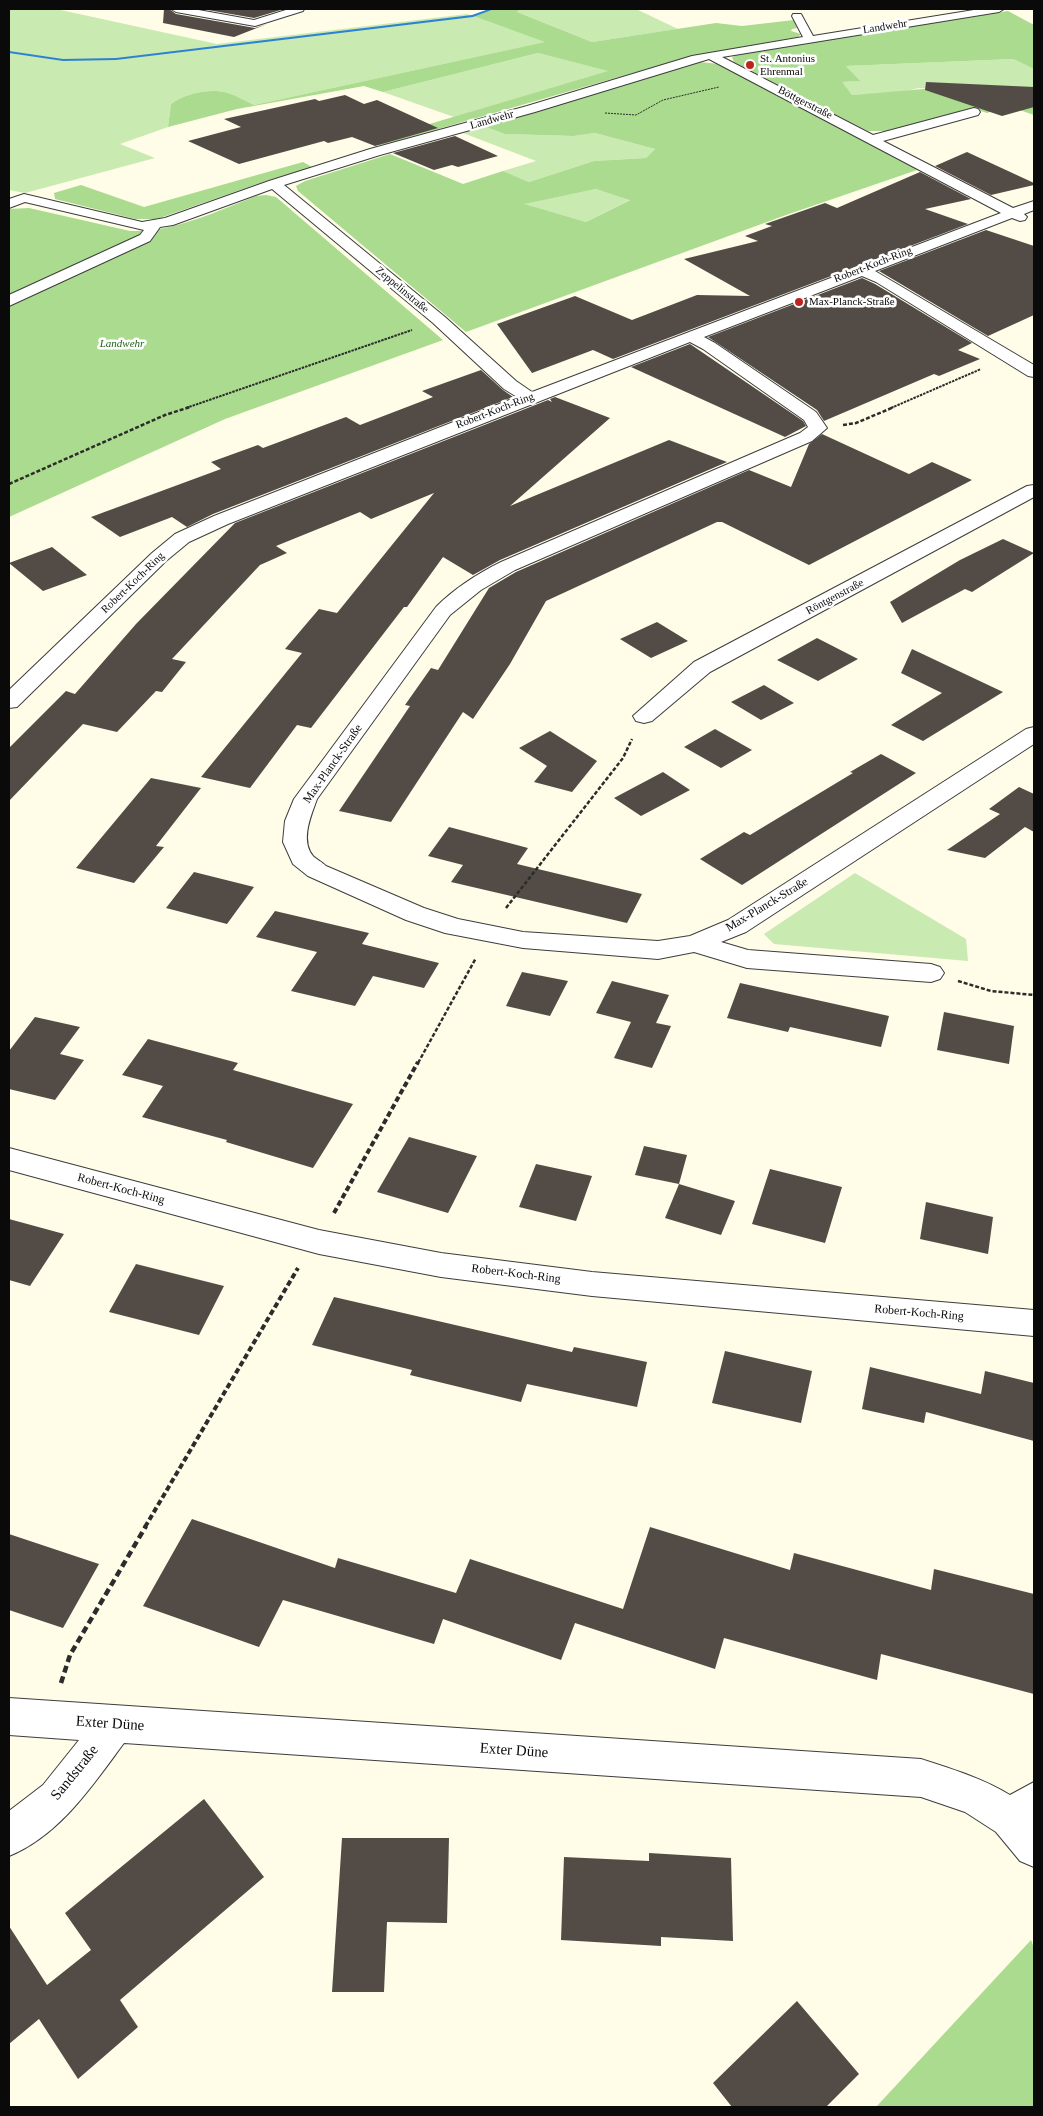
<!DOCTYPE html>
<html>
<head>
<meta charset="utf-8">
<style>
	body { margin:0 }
	#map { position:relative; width:1043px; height:2116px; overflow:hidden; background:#fffce7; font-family:Georgia,serif }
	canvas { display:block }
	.frame { position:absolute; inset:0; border:10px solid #0a0a0a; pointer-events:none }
</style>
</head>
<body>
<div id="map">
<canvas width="1043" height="2116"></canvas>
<div class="frame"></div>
</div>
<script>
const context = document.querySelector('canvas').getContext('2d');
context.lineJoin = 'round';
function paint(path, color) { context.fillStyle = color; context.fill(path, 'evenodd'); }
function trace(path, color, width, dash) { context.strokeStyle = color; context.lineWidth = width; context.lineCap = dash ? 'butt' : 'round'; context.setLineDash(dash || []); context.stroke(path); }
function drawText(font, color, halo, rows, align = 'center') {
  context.font = font + ' Georgia,serif'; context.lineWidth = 5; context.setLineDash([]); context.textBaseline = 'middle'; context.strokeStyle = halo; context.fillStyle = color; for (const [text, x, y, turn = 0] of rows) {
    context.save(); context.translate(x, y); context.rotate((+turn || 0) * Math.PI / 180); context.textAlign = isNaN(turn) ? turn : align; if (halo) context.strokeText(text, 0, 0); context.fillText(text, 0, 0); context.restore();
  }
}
paint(new Path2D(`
	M9,9H56L217,44L467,14L546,42L254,105C246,101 237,96 228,93C210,88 186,93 171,104L168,127L120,144L155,158L25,193L9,190Z
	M521,9H636L678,29L592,42L517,12Z
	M538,53L609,71L454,117L383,92Z
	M1013,59L1034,69V95L919,88L897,93L852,95L841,82L859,81L846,66Z
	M486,127L505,134L574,136L595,133L655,149L646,158L594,161L529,182L503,171L536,161L463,133Z
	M596,189L631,199L586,222L522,204Z
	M855,873L966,939L968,961L774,944L764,934Z`), '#c9eab0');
paint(new Path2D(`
	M492,9H521L517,12L592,42L716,23L742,26L794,20L797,28L792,29L791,31L801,34L798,37L692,56L386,144L377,145L389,136L608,71L538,53L383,92L364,86L237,109L168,127L171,104C186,93 210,88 228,93C237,96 246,101 254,105L545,42L473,16Z
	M1008,11L1034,25V69L1013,59L846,66L860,81L842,82L852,95C887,93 921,88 957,87L958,91L1034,95V115L1008,106L987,113L972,108L886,131H868L734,62L732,57L738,54Z
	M699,62L720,64L920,169L786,215L466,332L298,191L296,186L305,181L390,154L463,184L503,171L529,182L594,161L646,158L655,149L595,133L574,136L505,134L486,127ZM596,189L630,200L586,222L524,204Z
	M303,162L312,167L269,180L157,219H135L55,199L54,193L81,185L144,207Z
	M266,195L276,197L443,340L225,419L9,517V209L29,208L130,231C175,232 215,212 256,196Z
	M1031,1940L1034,1948V2107H876Z`), '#aadb8e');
paint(new Path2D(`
	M489,9H494L473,17L116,60L63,61L9,53V51L63,59L116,58L472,15Z`), '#2d82d3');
paint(new Path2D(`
	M164,9H169L176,14L255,28L267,24L234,37L163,23Z
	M202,9H284L254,18Z
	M926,82L1034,87V107L1002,116L925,90Z
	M345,95L364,104L377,100L438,128L375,146L352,137L328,143L324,141L239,164L188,141L241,127L224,119L315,99L319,101Z
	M455,136L498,156L458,167L452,165L434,170L393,153Z
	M967,152L1034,183V185L991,195L935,166Z
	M920,172L971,199L925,209L968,224L613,359L593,350L532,373L497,324L575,296L632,320L697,295L750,296L684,259L758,241L745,236L772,226L765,224L825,203L837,208Z
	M986,230L1034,246V315L988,336L879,271Z
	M862,278L875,284L972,343L958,350L980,359L939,376L934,374L824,421L817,410L708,337Z
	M690,344L803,421L806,426L785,437L631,367Z
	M481,370L503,390L513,397L213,514L187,527L172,517L120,537L91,517L221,469L211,462L258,445L263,448L346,417L360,425L433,397L422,391Z
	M555,397L610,418L510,506L669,440L727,462L500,560L473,575L443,557L407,607H404L311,728L297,725L250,788L201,777L302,653L285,649L319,609L337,613L434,493L371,519L360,512L276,546L287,553L260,565L172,659L186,662L162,692L156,691L117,732L83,724L9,801V748L66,691L75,694L136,624L235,523L548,400L552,402L550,399Z
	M822,434L909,474L932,462L972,480L809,565L722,522H717L546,601L510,664L473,719L463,712L391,822L339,811L410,706L405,705L431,668L438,670L489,588L516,572L749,470L791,487L809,444Z
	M1003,539L1034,553L972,592L965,589L902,623L890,602L960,560Z
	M52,547L87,575L43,591L9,563Z
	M657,622L688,641L651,658L620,639Z
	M817,638L858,659L818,681L777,660Z
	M912,649L1003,692L923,741L891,725L942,693L901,673Z
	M764,685L794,703L761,720L731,702Z
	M715,729L752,750L721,768L684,747Z
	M550,731L597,761L572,792L534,782L547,766L519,748Z
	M881,754L916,773L742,885L700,859L744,832L750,835L853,773L850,772Z
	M663,772L690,790L641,816L614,798Z
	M151,778L201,788L156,846L164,847L134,883L76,868Z
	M1019,787L1034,794V832L1025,827L985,858L947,850L1000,814L989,809Z
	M449,827L528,848L517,864L642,894L627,923L451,882L463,865L428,856Z
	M194,872L254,887L227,924L166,908Z
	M275,911L369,933L362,944L439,963L424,988L373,976L355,1006L291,991L317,952L256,937Z
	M522,972L568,981L550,1016L506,1006Z
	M612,981L669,995L656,1023L671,1026L652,1068L614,1058L631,1022L596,1013Z
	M740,983L889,1016L881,1047L790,1027L788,1032L727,1018Z
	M944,1012L1014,1026L1009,1064L937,1050Z
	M35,1017L80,1027L60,1054L84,1060L55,1100L9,1089V1051Z
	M148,1039L238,1063L233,1070L353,1104L313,1168L226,1142L227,1140L142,1117L163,1086L122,1075Z
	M409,1137L477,1156L448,1213L377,1192Z
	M644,1146L687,1155L679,1184L635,1175Z
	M536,1164L592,1176L576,1221L519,1207Z
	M770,1169L842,1187L825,1243L752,1224Z
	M679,1184L735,1201L721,1235L665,1218Z
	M926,1202L993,1217L988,1254L920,1239Z
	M9,1219L64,1234L30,1286L9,1280Z
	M136,1264L224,1286L199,1335L109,1312Z
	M334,1297L572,1352L574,1347L647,1362L637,1407L527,1384L521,1402L410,1375L412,1370L312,1345Z
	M725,1351L812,1371L801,1423L712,1403Z
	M870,1367L981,1394L985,1371L1034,1383V1441L926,1412L924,1423L862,1409Z
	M192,1519L335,1568L338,1558L456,1593L470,1559L623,1609L650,1527L790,1570L794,1553L931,1590L934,1569L1034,1594V1694L881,1654L877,1680L724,1638L715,1669L575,1623L561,1660L443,1619L434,1644L283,1600L259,1647L143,1606Z
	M9,1534L99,1564L63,1628L9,1610Z
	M204,1799L264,1877L120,2000L138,2027L78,2079L39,2019L9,2044V1926L47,1985L91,1950L65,1913Z
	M342,1838H449L447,1923L387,1922L384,1992H332Z
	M649,1853L731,1858L733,1941L661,1937V1946L561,1940L564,1857L649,1861Z
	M797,2001L859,2074L826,2107H732L713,2083Z`), '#534c46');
const minor = new Path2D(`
	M171,9H193L254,20L289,9H304L303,11L255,26L176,12Z
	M980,9H1004L999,12L722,57L873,135L974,108L978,109L980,112L978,115L883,141L1013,208L1034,201V210L1024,214L1027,217L1025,220L1020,221L1012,218L875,271L1034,365V377L1028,376L876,282L862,276L704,337L715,343L816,412L827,428L812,441L515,570L481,590L450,615L317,799C311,816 300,840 313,856C316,859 322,862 326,866L424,908L458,919L523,932L658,941L690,936L728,920L1026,729L1034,727V744L746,932L721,942L748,950L931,964L940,967L944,973L940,979L931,982L747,968L694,952L658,959L523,948L445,933L406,920L308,876L293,864L283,842L285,821L294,799L436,607C455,588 477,574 501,562L800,433L808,427L804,420L703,349L690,342L228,524L189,542L166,561L17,707L9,708V690L152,553L175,534L214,516L517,397L504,389L433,323L272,189L173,225L160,227L150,241L9,306V295L140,235L144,230L25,202L9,208V199L24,194L142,222L165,218L269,181L370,149L527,106L692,56L803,37L792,16L793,14H801L813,36ZM709,59L1001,213L532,392L516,381L445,317L284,185L380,155L535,112Z
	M1034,485V497L710,672L652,721L644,723L636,721L633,716L694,662L1027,486Z
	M9,1148L319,1230L441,1253L592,1272L1034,1310V1336L592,1296L441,1277L319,1254L9,1170Z
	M9,1698L921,1759C952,1769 982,1778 1010,1795L1034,1782V1867L1020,1861L996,1832L965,1812L921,1797L124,1743C92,1786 60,1835 9,1856V1811L43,1785L79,1740L9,1735Z`);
trace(minor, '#3d3d3d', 2);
trace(new Path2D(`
	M605,113L636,115L663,100L719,87`), '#2c2c2c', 1, [2, 1]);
trace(new Path2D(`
	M186,408L412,330
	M891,408L981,369`), '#2c2c2c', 2, [2.5, 1]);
trace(new Path2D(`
	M843,425L856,423L894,407
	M9,484L165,415L190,407
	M506,908L623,758L632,739
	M958,981L991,991L1034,995
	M418,1063L476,958`), '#2c2c2c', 2.5, [4, 2]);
trace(new Path2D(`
	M334,1213L418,1062
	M145,1527L298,1268`), '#2c2c2c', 4, [5.5, 3]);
trace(new Path2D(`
	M61,1683L70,1655L146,1526`), '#2c2c2c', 4.5, [7, 4]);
paint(minor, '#fff');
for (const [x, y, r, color] of [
	[750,65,5,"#bf231d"],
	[799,302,5,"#bf231d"]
]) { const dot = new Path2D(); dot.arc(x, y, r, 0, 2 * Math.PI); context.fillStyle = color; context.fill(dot); trace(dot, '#fff', 2); }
drawText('11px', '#0a0a0a', '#fff', [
	["Landwehr",885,27,-9],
	["Böttgerstraße",805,103,27],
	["Landwehr",492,120,-16],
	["Robert-Koch-Ring",873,265,-21],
	["Zeppelinstraße",402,290,40],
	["Robert-Koch-Ring",495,411,-21],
	["Robert-Koch-Ring",133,583,-44],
	["Röntgenstraße",835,597,-28]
]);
drawText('11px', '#0a0a0a', '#fff', [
	["St. Antonius",760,59],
	["Ehrenmal",760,72],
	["Max-Planck-Straße",809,302]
], 'left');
drawText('italic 11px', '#226319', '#fff', [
	["Landwehr",122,344]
]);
drawText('12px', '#0a0a0a', '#fff', [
	["Max-Planck-Straße",333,764,-55],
	["Max-Planck-Straße",767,905,-31],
	["Robert-Koch-Ring",121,1189,15],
	["Robert-Koch-Ring",516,1274,7],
	["Robert-Koch-Ring",919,1313,5]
]);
drawText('15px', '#0a0a0a', '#fff', [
	["Exter Düne",110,1724,4],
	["Exter Düne",514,1751,4],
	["Sandstraße",75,1773,-51]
]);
</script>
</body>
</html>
